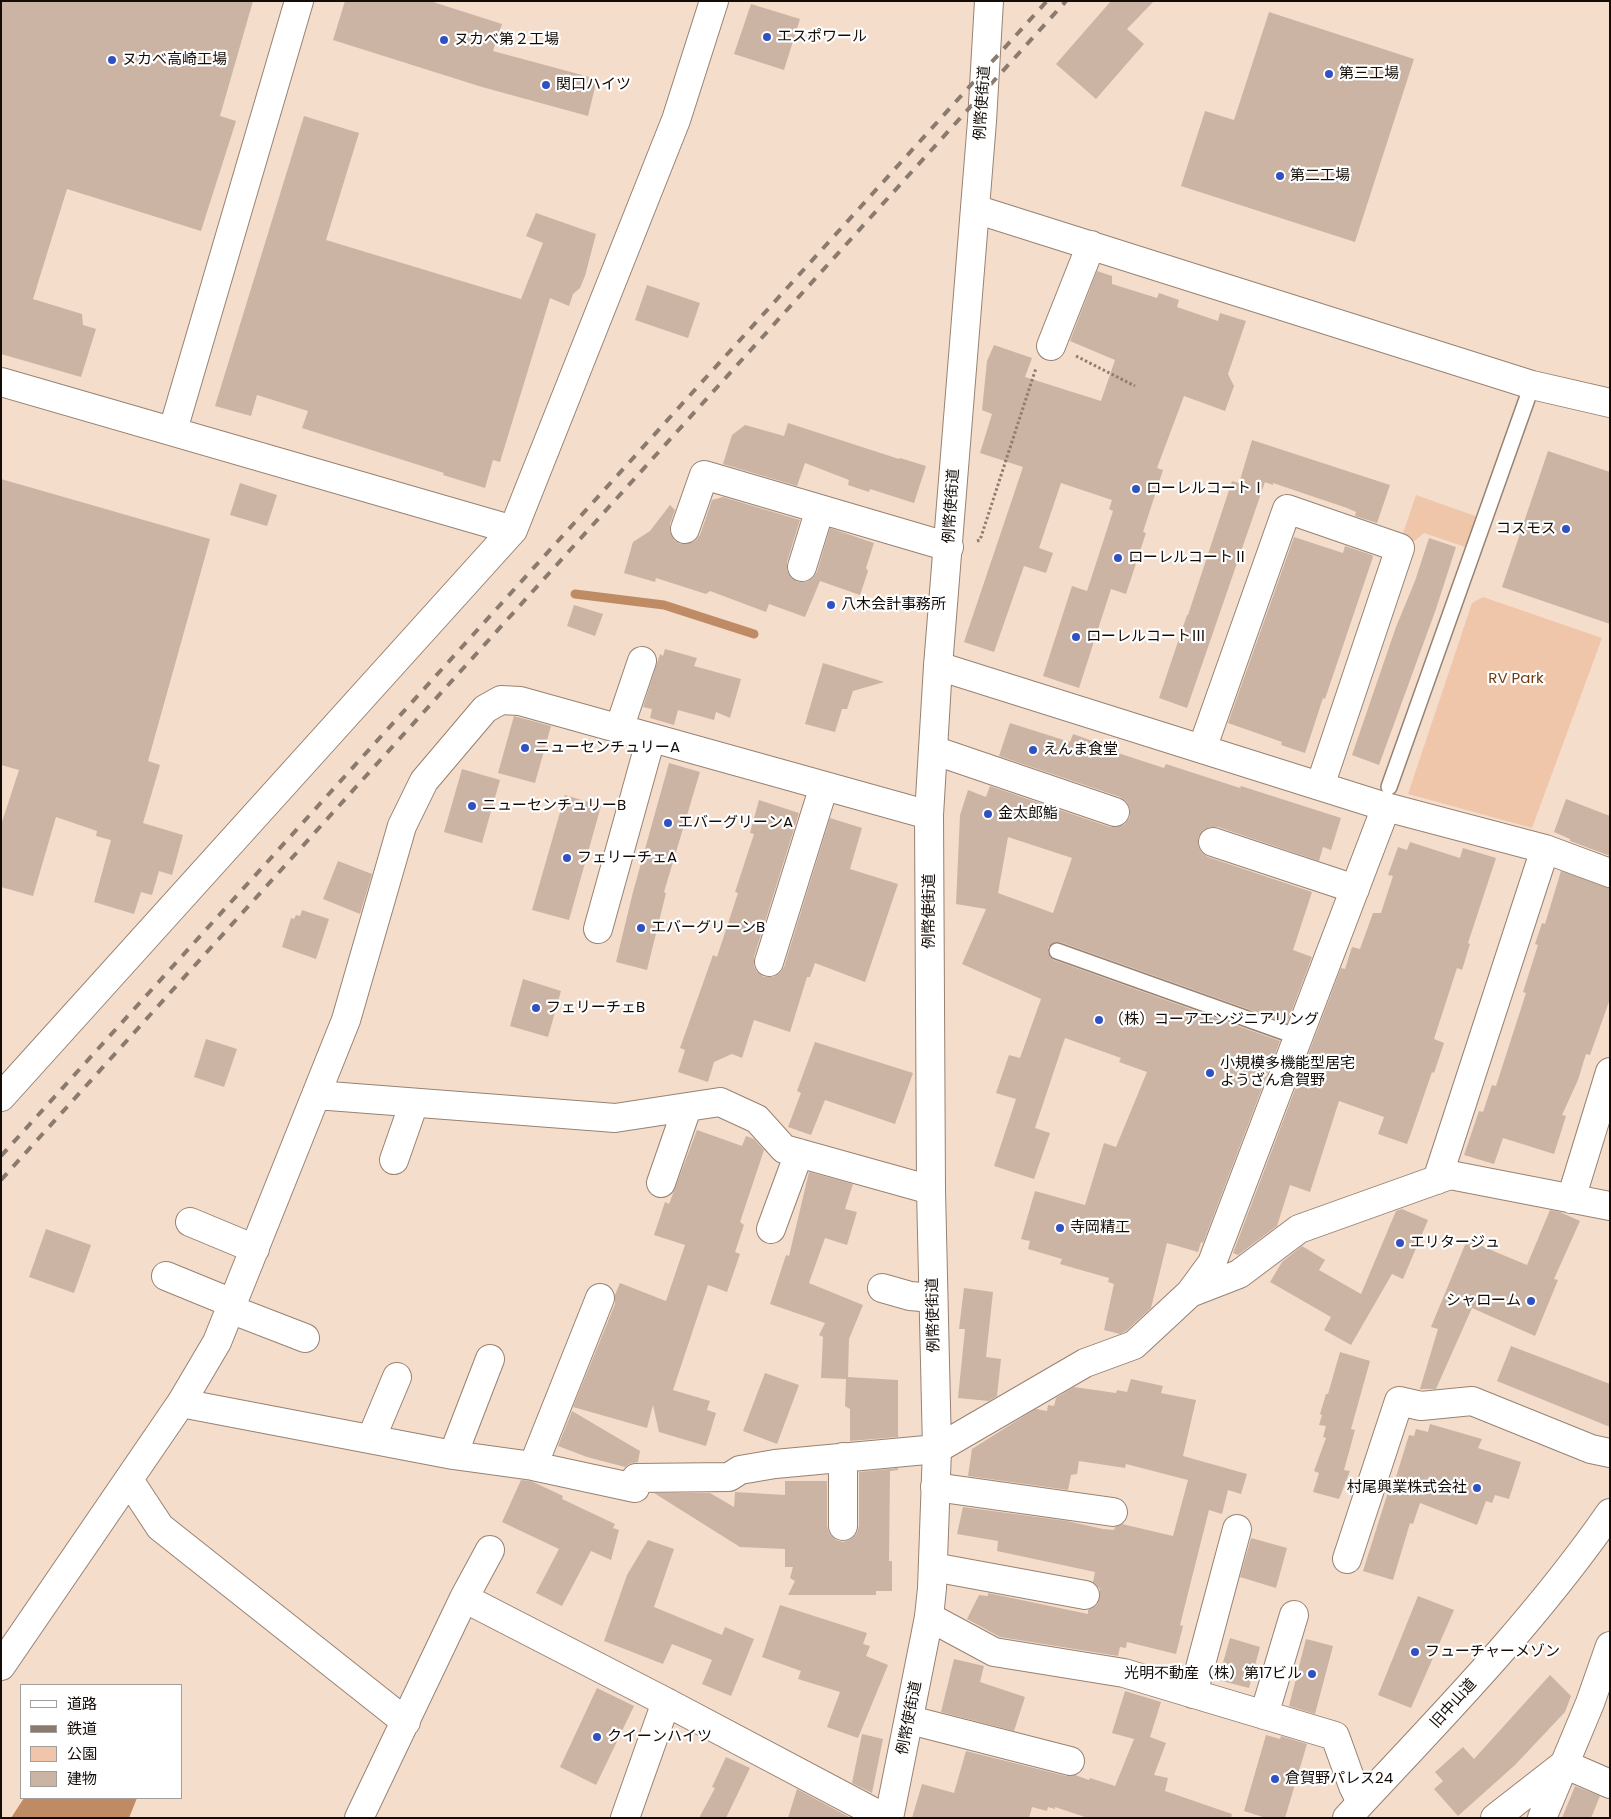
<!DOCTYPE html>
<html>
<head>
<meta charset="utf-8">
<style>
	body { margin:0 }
	#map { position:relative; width:1611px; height:1819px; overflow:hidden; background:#f5ddcc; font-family:Poppins,"Noto Sans JP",sans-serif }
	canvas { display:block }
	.frame { position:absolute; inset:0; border:2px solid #140c07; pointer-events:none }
	.legend { position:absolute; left:20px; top:1684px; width:162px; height:115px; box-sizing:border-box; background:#fff; border:1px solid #a19e9c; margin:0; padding:6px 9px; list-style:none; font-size:15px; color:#140c07 }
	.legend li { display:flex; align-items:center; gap:10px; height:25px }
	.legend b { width:25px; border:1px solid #a19e9c }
</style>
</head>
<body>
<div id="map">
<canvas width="1611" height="1819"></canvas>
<div class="frame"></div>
<ul class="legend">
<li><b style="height:6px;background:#fff"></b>道路</li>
<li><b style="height:6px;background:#8b7b6f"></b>鉄道</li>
<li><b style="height:14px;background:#efc6aa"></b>公園</li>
<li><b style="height:14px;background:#cbb4a3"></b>建物</li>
</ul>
</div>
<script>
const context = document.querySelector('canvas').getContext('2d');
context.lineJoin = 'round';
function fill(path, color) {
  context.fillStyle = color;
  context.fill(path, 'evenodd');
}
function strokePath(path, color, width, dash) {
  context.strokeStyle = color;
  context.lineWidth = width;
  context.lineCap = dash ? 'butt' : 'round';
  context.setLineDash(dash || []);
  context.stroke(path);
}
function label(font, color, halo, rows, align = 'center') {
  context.font = font + ' Poppins,"Noto Sans JP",sans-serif';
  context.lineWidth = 4.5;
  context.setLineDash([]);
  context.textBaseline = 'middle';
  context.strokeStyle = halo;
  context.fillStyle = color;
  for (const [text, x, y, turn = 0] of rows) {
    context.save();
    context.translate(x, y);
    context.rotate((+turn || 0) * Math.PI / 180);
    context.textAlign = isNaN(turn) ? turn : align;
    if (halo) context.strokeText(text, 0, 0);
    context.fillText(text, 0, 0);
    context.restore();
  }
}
fill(new Path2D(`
	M 1416,495 L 1478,517 L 1468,548 L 1424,533 L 1412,543 L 1401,539 Z
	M 1483,597 L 1602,638 L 1532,828 L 1408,794 L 1472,603 Z`), '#efc6aa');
fill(new Path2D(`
	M 24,1798 L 137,1798 L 129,1818 L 11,1818 Z`), '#bf8b65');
strokePath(new Path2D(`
	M 575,594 L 664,605 L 754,634`), '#bf8b65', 9);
fill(new Path2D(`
	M 1,1 L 253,1 L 220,116 L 236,121 L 201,231 L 67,189 L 33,299 L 82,314 L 83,325 L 96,329 L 81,377 L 1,354 Z
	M 345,1 L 430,1 L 502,24 L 493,51 L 597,79 L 588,116 L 482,87 L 333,40 Z
	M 1111,1 L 1154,1 L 1127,29 L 1144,44 L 1096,99 L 1056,64 Z
	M 751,4 L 800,19 L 784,70 L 734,54 Z
	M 1269,12 L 1414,59 L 1355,242 L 1181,186 L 1205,111 L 1234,120 Z
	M 304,116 L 359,133 L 326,240 L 521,299 L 543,243 L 526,236 L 536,213 L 596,234 L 585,276 L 580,288 L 573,294 L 569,306 L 550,298 L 500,462 L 493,460 L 485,488 L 443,475 L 444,473 L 302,428 L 308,411 L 257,395 L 251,416 L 215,406 Z
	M 1097,271 L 1112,276 L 1112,284 L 1157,298 L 1159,293 L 1179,300 L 1177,307 L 1218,321 L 1220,313 L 1246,321 L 1228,374 L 1234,386 L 1225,411 L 1184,396 L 1157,468 L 1163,470 L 1143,532 L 1146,533 L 1126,594 L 1111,589 L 1079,688 L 1043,676 L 1072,586 L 1087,591 L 1113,511 L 1109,509 L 1112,500 L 1061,483 L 1039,548 L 1053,553 L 1046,573 L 1024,566 L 994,652 L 964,642 L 1023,467 L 980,453 L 992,414 L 982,410 L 987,361 L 994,345 L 1032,358 L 1025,377 L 1101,401 L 1115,360 L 1070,341 Z
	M 647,285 L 700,303 L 688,338 L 635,320 Z
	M 788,423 L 899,459 L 900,458 L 926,466 L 914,503 L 870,489 L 869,492 L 848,485 L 849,480 L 805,463 L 797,486 L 723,464 L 732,435 L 745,425 L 784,436 Z
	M 1252,440 L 1390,485 L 1377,523 L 1355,516 L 1356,512 L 1347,508 L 1273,483 L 1273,485 L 1265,482 L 1187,708 L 1159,698 L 1187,615 L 1188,615 L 1232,481 L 1239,483 Z
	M 1548,451 L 1610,472 L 1610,624 L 1502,587 Z
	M 1,479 L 210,539 L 148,761 L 160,765 L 143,823 L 183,835 L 172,875 L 159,871 L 152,895 L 141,892 L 134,914 L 94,902 L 111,840 L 96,836 L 97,831 L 56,817 L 33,896 L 1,887 L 1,825 L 19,770 L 1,765 Z
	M 240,483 L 277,495 L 267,526 L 230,515 Z
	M 723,497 L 800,520 L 787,562 L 787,570 L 791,578 L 798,582 L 806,582 L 813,578 L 817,572 L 830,528 L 874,543 L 866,568 L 868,571 L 860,595 L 820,581 L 805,617 L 769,604 L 766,612 L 710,591 L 706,594 L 656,578 L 655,582 L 624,573 L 633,542 L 650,531 L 670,505 L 675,510 L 670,524 L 670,532 L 674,540 L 680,544 L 687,544 L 695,541 L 700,535 L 712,500 Z
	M 1294,537 L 1343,553 L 1345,546 L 1372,555 L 1373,557 L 1325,699 L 1323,698 L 1305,753 L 1281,745 L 1282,742 L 1228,723 Z
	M 1429,538 L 1456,547 L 1436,609 L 1379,765 L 1352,755 L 1396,627 L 1415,581 Z
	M 574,605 L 603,614 L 595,636 L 567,626 Z
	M 665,649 L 697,658 L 694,666 L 741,679 L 730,718 L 716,712 L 714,720 L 678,710 L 674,725 L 650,718 L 652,709 L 643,707 L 660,654 L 663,656 Z
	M 823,663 L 884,682 L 853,691 L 847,709 L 842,709 L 835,732 L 805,724 Z
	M 514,716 L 551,726 L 535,783 L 498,773 Z
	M 1010,723 L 1070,742 L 1073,734 L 1093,741 L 1094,739 L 1119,747 L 1118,753 L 1164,768 L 1166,764 L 1240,788 L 1241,786 L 1341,818 L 1331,850 L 1323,847 L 1319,861 L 1218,827 L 1210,827 L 1203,830 L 1198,838 L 1198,845 L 1201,852 L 1208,857 L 1312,892 L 1293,950 L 1312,957 L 1287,1023 L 1060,942 L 1055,942 L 1048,947 L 1048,953 L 1054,960 L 1280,1041 L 1203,1243 L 1201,1242 L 1198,1252 L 1167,1243 L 1151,1308 L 1126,1331 L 1120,1334 L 1104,1330 L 1114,1284 L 1108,1282 L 1109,1278 L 1060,1264 L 1062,1259 L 1028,1249 L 1030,1241 L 1021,1239 L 1035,1191 L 1085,1205 L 1104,1143 L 1116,1147 L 1147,1072 L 1119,1062 L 1121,1058 L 1065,1038 L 1035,1128 L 1050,1133 L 1034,1179 L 994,1166 L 1016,1099 L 996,1093 L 1009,1055 L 1020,1058 L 1041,999 L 962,964 L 986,909 L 956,904 L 960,815 L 968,790 L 986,797 L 990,786 L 1110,827 L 1118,827 L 1125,824 L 1130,817 L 1130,809 L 1127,802 L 1120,797 L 999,756 ZM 1008,837 L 1072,858 L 1053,913 L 998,893 Z
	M 669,763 L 700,772 L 664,892 L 666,893 L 647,970 L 616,962 L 633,892 Z
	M 462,769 L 500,780 L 482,843 L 444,832 Z
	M 565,795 L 601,806 L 569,920 L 532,910 Z
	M 1566,799 L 1610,816 L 1610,856 L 1570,841 L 1570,839 L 1554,832 Z
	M 759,800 L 799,813 L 754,957 L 754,966 L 757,972 L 764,977 L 773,977 L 780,973 L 784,967 L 830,818 L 862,828 L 850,869 L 898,884 L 865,982 L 815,963 L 810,977 L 807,977 L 790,1032 L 754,1020 L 742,1058 L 732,1054 L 714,1062 L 708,1082 L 678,1072 L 685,1050 L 680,1048 L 713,955 L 717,957 L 738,893 L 735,892 L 754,834 L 750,833 Z
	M 1410,842 L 1460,858 L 1463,848 L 1496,858 L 1468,943 L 1470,944 L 1462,970 L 1457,968 L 1434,1039 L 1444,1043 L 1434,1073 L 1432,1072 L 1410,1136 L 1407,1144 L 1378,1134 L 1384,1117 L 1339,1101 L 1310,1192 L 1290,1185 L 1277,1226 L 1238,1255 L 1233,1253 L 1341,968 L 1345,969 L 1352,947 L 1360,949 L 1373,913 L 1381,913 L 1393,876 L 1388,875 L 1398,847 L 1407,850 Z
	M 338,861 L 372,874 L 360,914 L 323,899 Z
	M 1561,871 L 1610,888 L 1610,999 L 1590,1055 L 1586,1054 L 1578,1080 L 1562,1115 L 1566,1116 L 1554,1154 L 1503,1138 L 1494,1164 L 1464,1155 L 1479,1111 L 1483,1112 L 1492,1085 L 1496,1086 L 1526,993 L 1523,992 L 1538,945 L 1535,944 L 1542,923 L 1545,924 Z
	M 302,910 L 329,919 L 316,959 L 282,947 L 291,918 L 294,919 L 296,915 L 300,916 Z
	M 523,979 L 561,991 L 548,1037 L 510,1026 Z
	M 206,1039 L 237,1049 L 224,1087 L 194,1077 Z
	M 815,1042 L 913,1073 L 895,1124 L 825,1100 L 811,1135 L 788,1127 L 801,1093 L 797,1091 Z
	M 697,1130 L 742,1146 L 746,1136 L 754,1139 L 764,1150 L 740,1222 L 744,1225 L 735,1252 L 740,1254 L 727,1292 L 708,1285 L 673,1390 L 710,1401 L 707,1410 L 716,1413 L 706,1446 L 659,1432 L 653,1405 L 647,1428 L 573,1407 L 615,1304 L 615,1295 L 620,1283 L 666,1301 L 685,1245 L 654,1235 L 665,1202 L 669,1204 Z
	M 809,1172 L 853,1184 L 845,1209 L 857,1212 L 847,1245 L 825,1238 L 809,1283 L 863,1305 L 849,1339 L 848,1377 L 898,1380 L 898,1437 L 850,1441 L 850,1409 L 845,1406 L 846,1379 L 821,1378 L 823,1337 L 819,1335 L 825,1323 L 770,1304 L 786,1255 L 789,1256 Z
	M 1402,1209 L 1428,1220 L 1403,1279 L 1392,1274 L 1351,1345 L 1324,1330 L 1331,1317 L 1270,1282 L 1282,1262 L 1302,1246 L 1325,1260 L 1319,1270 L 1361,1294 L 1396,1211 Z
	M 1550,1210 L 1560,1212 L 1580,1221 L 1554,1279 L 1558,1280 L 1535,1336 L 1472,1308 L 1436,1389 L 1420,1389 L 1438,1329 L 1431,1327 L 1467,1240 L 1527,1265 Z
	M 46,1229 L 91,1245 L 74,1293 L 29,1277 Z
	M 964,1288 L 993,1292 L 986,1357 L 1001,1359 L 997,1396 L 989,1401 L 958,1398 L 965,1329 L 959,1329 Z
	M 1511,1346 L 1610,1384 L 1610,1427 L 1497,1381 Z
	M 1340,1352 L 1370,1361 L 1351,1429 L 1355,1430 L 1344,1470 L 1350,1471 L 1339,1499 L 1313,1492 L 1319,1473 L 1314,1471 L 1326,1438 L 1323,1437 L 1326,1426 L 1319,1425 L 1322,1415 L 1320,1414 L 1326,1394 L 1328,1394 Z
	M 765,1373 L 799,1385 L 777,1444 L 743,1431 Z
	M 1131,1379 L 1163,1386 L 1161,1393 L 1196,1400 L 1183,1456 L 1247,1474 L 1241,1494 L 1228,1490 L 1222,1514 L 1209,1510 L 1180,1625 L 1183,1626 L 1176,1654 L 1127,1642 L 1126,1648 L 1120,1647 L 1118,1656 L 1000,1637 L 967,1619 L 979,1595 L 988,1596 L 988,1593 L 1088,1614 L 1088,1610 L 1097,1605 L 1100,1597 L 1100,1589 L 1093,1582 L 1095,1572 L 997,1551 L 998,1541 L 957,1534 L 963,1507 L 1067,1521 L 1103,1529 L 1114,1530 L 1115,1527 L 1122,1524 L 1173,1536 L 1188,1480 L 1126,1464 L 1125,1468 L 1079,1461 L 1077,1474 L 1071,1475 L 1068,1490 L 968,1476 L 972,1449 L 1013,1423 L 1036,1409 L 1047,1411 L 1048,1405 L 1054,1406 L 1056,1398 L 1074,1387 L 1116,1393 L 1117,1390 L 1127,1392 Z
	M 572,1411 L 640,1451 L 638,1462 L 629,1464 L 625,1467 L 587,1457 L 558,1446 Z
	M 1430,1424 L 1482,1439 L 1478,1448 L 1521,1462 L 1509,1499 L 1495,1495 L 1492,1503 L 1486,1501 L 1477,1525 L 1420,1503 L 1413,1524 L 1410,1523 L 1393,1580 L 1363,1571 L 1389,1489 L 1392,1490 L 1409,1435 L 1414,1436 L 1416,1429 L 1428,1432 Z
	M 898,1468 L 898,1470 L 890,1471 L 889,1561 L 892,1561 L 892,1591 L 876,1591 L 876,1595 L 788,1595 L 795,1581 L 790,1578 L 793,1567 L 785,1567 L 785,1549 L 740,1547 L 654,1493 L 710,1493 L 734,1507 L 735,1492 L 785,1495 L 785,1481 L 827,1481 L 827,1526 L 829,1533 L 836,1540 L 843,1542 L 851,1539 L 857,1533 L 859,1526 L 859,1472 Z
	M 521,1480 L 531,1481 L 563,1496 L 562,1499 L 615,1524 L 613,1528 L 619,1530 L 611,1560 L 591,1551 L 562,1606 L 536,1593 L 559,1549 L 502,1522 Z
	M 1251,1538 L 1287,1548 L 1276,1588 L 1240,1577 Z
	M 648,1540 L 674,1549 L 654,1607 L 722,1635 L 725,1627 L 754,1639 L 731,1696 L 702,1684 L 712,1660 L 672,1644 L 663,1664 L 604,1641 L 627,1575 Z
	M 1418,1596 L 1454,1610 L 1411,1708 L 1378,1695 Z
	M 780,1605 L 867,1633 L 863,1644 L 870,1646 L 866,1656 L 888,1665 L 858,1738 L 827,1727 L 840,1692 L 798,1679 L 801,1671 L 762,1657 Z
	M 1230,1638 L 1260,1647 L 1249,1688 L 1218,1680 Z
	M 1306,1639 L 1333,1646 L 1315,1714 L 1289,1706 Z
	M 954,1659 L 984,1666 L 980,1682 L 1025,1697 L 1014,1731 L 941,1712 Z
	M 1550,1675 L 1571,1696 L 1565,1712 L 1515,1765 L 1458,1816 L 1434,1789 L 1443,1781 L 1435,1772 L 1463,1747 L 1474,1759 Z
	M 597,1688 L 634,1706 L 596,1785 L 560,1767 Z
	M 1125,1691 L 1161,1702 L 1150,1737 L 1166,1743 L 1154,1775 L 1168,1778 L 1165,1791 L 1232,1814 L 1231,1818 L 1088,1818 L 1055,1807 L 1055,1809 L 1048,1807 L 1047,1811 L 1032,1807 L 1029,1818 L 912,1818 L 922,1784 L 954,1793 L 966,1751 L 1066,1776 L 1075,1775 L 1089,1780 L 1090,1778 L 1115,1786 L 1134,1739 L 1112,1733 Z
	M 862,1734 L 883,1739 L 872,1793 L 852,1783 Z
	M 1266,1735 L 1280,1739 L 1281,1736 L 1307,1744 L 1285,1818 L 1266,1818 L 1244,1811 Z
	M 726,1757 L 750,1768 L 726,1818 L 699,1818 L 715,1788 L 712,1787 Z
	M 1575,1786 L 1600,1796 L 1591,1818 L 1562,1818 Z
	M 797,1789 L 851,1818 L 788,1818 Z`), '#cbb4a3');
const service = new Path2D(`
	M 1389,787 L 1532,385
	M 1057,951 L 1298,1037`);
const minor = new Path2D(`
	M 975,209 L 1532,385 L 1610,403
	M 1051,346 L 1091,245
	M 685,529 L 704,475 L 949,547
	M 802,567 L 820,509
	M 938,666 L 1386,807 L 1545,849 L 1610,873
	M 619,729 L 642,661
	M 1202,749 L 1287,509 L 1400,548 L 1320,786
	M 933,750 L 1115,812
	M 1213,842 L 1355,889
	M 598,929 L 651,738
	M 769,962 L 824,786
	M 316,1095 L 615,1118 L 720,1102 L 757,1119 L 784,1149 L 931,1190
	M 394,1160 L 414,1103
	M 1437,1180 L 1545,849
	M 661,1183 L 687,1108
	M 1571,1199 L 1610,1072
	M 190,1222 L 255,1249
	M 771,1229 L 799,1153
	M 166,1276 L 232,1303
	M 882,1288 L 910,1296 L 933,1298
	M 1190,1293 L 1212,1263 L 1386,807
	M 230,1309 L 305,1338
	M 181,1403 L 453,1455 L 533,1466 L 635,1488 L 636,1478 L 729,1477 L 740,1470 L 775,1464 L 937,1449 L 1085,1363 L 1134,1345 L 1190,1293 L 1239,1274 L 1299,1229 L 1450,1175 L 1610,1206
	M 371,1439 L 397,1377
	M 453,1455 L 490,1359
	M 843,1457 L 843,1526
	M 533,1466 L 600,1298
	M 129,1480 L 160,1527 L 406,1722
	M 935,1487 L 1113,1512
	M 1347,1559 L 1399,1401 L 1421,1406 L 1472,1401 L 1591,1449 L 1610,1453
	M 933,1567 L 1085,1595
	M 464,1598 L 490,1550
	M 929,1617 L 994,1652 L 1124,1673 L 1335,1736 L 1353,1786 L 1361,1802
	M 1,1666 L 181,1403 L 217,1342 L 346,1020 L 402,826 L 424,781 L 485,709 L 501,700 L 520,701 L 929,815
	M 1193,1694 L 1237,1529
	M 1264,1715 L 1294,1615
	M 910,1720 L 1070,1761
	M 1564,1764 L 1610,1784
	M 359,1818 L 464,1598 L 666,1702 L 885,1818
	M 625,1818 L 666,1702
	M 1495,1818 L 1563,1765
	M 1542,1818 L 1590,1703 L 1610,1646`);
const tertiary = new Path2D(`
	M 1,382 L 513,530
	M 173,430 L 299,1
	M 1,1097 L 513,530 L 676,120 L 714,1`);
const secondary = new Path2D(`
	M 889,1818 L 929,1617 L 932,1588 L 937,1449 L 931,1190 L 929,815 L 938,666 L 982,121 L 989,1
	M 1347,1818 C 1439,1719 1532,1625 1610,1513`);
strokePath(service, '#988272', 18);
strokePath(minor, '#988272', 30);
strokePath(tertiary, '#988272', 30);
strokePath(secondary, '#988272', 30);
strokePath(new Path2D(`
	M 1076,356 L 1135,386
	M 977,541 L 980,540 L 1036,368`), '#8e7d72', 3, [2.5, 2.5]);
strokePath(service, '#fff', 15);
strokePath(minor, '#fff', 28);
strokePath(tertiary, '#fff', 28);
strokePath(secondary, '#fff', 28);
strokePath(new Path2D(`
	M 1,1156 L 1047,1
	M 1,1180 L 1066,1`), '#8b7b6f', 4, [9, 9]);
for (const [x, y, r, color] of [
	[767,37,5,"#3051c1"],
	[444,40,5,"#3051c1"],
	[112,60,5,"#3051c1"],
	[1329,74,5,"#3051c1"],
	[546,85,5,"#3051c1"],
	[1280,176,5,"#3051c1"],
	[1136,489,5,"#3051c1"],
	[1566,529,5,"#3051c1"],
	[1118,558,5,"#3051c1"],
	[831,605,5,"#3051c1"],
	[1076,637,5,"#3051c1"],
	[525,748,5,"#3051c1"],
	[1033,750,5,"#3051c1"],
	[472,806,5,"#3051c1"],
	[988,814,5,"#3051c1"],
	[668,823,5,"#3051c1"],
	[567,858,5,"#3051c1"],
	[641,928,5,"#3051c1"],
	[536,1008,5,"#3051c1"],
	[1099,1020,5,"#3051c1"],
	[1210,1073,5,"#3051c1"],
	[1060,1228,5,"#3051c1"],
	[1400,1243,5,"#3051c1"],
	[1531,1301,5,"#3051c1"],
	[1477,1488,5,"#3051c1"],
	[1415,1652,5,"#3051c1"],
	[1312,1674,5,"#3051c1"],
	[597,1737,5,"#3051c1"],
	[1275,1779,5,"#3051c1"]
]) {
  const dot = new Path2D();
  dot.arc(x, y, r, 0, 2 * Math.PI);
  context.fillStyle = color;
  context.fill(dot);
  strokePath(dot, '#fff', 2);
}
label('15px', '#140c07', '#fff', [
	["エスポワール",777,37],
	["ヌカべ第２工場",454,40],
	["ヌカべ高崎工場",122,60],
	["第三工場",1339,74],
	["関口ハイツ",556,85],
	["第二工場",1290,176],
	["ローレルコートⅠ",1146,489],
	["コスモス",1556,529,"right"],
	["ローレルコートⅡ",1128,558],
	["八木会計事務所",841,605],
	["ローレルコートⅢ",1086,637],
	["ニューセンチュリーA",535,748],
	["えんま食堂",1043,750],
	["ニューセンチュリーB",482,806],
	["金太郎鮨",998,814],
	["エバーグリーンA",678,823],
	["フェリーチェA",577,858],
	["エバーグリーンB",651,928],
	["フェリーチェB",546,1008],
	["（株）コーアエンジニアリング",1109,1020],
	["小規模多機能型居宅",1220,1064],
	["ようざん倉賀野",1220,1081],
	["寺岡精工",1070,1228],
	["エリタージュ",1410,1243],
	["シャローム",1521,1301,"right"],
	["村尾興業株式会社",1467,1488,"right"],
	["フューチャーメゾン",1425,1652],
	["光明不動産（株）第17ビル",1302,1674,"right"],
	["クイーンハイツ",607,1737],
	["倉賀野パレス24",1285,1779]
], 'left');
label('15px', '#140c07', '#fff', [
	["例幣使街道",983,103,-86],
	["例幣使街道",952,506,-86],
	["例幣使街道",930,911,-90],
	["例幣使街道",934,1315,-91],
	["旧中山道",1454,1704,-48],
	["例幣使街道",910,1718,-79]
]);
label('15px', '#6e3b0e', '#fff', [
	["RV Park",1516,679]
]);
</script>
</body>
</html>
